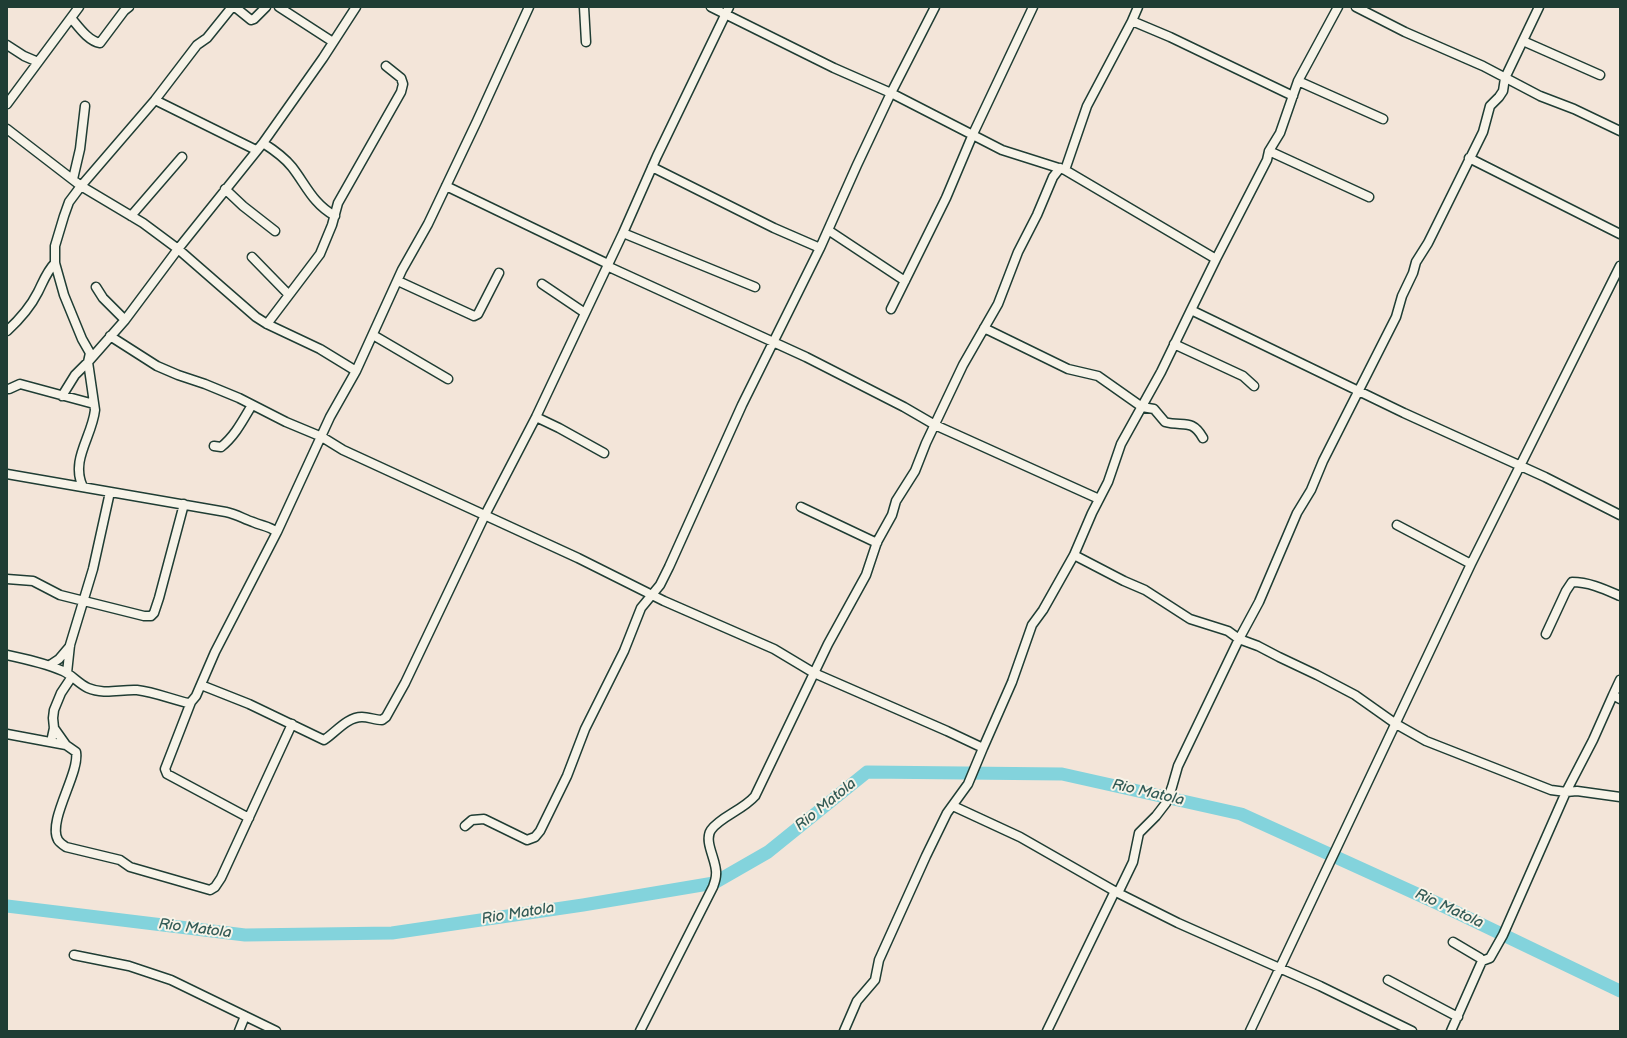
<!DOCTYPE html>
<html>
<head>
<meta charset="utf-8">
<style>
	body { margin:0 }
	#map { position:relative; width:1627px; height:1038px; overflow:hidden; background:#f3e5d9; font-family:"Balsamiq Sans",sans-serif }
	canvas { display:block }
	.frame { position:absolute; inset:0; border:8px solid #1f3d34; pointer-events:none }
</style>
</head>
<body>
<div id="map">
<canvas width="1627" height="1038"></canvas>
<div class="frame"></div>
</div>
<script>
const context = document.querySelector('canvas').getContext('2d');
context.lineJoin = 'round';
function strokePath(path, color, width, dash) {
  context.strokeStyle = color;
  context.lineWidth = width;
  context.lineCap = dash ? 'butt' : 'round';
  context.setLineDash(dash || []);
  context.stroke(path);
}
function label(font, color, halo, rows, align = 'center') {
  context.font = font + ' "Balsamiq Sans",sans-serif';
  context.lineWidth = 4;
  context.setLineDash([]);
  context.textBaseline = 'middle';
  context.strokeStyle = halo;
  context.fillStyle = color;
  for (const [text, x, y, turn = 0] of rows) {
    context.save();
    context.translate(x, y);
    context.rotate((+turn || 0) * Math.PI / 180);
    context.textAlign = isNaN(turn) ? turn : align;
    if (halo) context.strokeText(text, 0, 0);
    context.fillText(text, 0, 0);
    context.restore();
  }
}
strokePath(new Path2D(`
	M 7,906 L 245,935 L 392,933 L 583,905 L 714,883 L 768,852 L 867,772 L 1062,774 L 1241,814 L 1439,904 L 1620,991`), '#83d3dc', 13);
const minor = new Path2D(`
	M 235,7 L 251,20 L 254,19 L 266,7
	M 279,7 L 333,42
	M 584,7 L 586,42
	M 711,7 L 834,68 L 891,93 L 1002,150 L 1065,170 L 1216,259 L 1191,310
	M 1356,7 L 1405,32 L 1483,66 L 1540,96 L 1574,109 L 1620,131
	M 71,18 C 78,26 88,41 100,43 L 124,11 L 129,7
	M 1132,21 L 1170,37 L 1293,96
	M 1523,41 L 1600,75
	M 7,45 L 24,56 L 38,62 L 41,58
	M 1298,81 L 1383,119
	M 155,100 L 256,150
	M 7,104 L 79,7
	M 7,129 L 81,186 L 143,223 L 178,249 L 256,317 L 267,324 L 320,349 L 356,371
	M 263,143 C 274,150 284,157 292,167 C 306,185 313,204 335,216
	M 1269,151 L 1369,197
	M 1469,158 L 1620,234
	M 652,167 L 774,228 L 820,248
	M 1065,170 L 1087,106 L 1132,21 L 1138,7
	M 73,179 L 80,149 L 85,106
	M 446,186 L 608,264
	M 225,189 L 243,206 L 275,231
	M 131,216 L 182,157
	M 828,230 L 905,281
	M 623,233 L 755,287
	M 252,257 L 289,295
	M 1216,259 L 1267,160 L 1269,151 L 1280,133 L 1298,81 L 1338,7
	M 607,266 L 806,357 L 904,407 L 935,425 L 1099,499
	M 398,281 L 474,316 L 478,314 L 499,273
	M 542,284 L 585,313
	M 96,287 L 103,298 L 125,320
	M 891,309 L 946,198 L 973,134 L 1033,7
	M 267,324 L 320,254 L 332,225 L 338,203 L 401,92 L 403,84 L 401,78 L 386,66
	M 984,328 L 1068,369 L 1098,376 L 1142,407 L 1154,409 L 1165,422 C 1183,427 1192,418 1203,438
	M 7,331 C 20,319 30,308 38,292 C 43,282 47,271 55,263
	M 373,335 L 448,379
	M 110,336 L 157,366 L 178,375 L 205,384 L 239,398 L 286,422 L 322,437 L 343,450 L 578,558 L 664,601 L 774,649 L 814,673 L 947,731 L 983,748 L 1012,682 L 1032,625 L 1043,610 L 1074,555 L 1092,513 L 1108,482 L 1121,444 L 1161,372 L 1191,310 L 1404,413 L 1545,477 L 1620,515
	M 1174,344 L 1243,376 L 1254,386
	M 7,389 L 9,389 L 20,384 L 94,404
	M 62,396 L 75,375 L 88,362 L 125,320 L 178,249 L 263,143 L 323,58 L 356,7
	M 536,417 L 559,428 L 604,453
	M 214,446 L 221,447 C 235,436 243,420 252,405
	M 7,474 L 226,512 C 236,514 244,519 253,522 C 262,526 269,526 277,532
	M 83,487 C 70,460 92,437 95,410 L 88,362 L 90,353 L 82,339 L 64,295 L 55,263 L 55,246 L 64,216 L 69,202 L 81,186 L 155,100 L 197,45 L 207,38 L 232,7
	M 801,507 L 877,543
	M 1397,525 L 1471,564
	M 1074,555 L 1124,581 L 1145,590 L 1190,619 L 1228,631 L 1239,639 L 1258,646 L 1279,657 L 1317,675 L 1355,695 L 1396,724 L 1426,741 L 1551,790 L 1566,792 L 1593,740 L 1613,695
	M 7,579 L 33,581 L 60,595 L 144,616 L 151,616 L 154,613 L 159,598 L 184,504
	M 1546,634 L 1566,591 L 1572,582 C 1589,582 1604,589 1620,596
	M 7,655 C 26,659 45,663 63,671 C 72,675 79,684 88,688 C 104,695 121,689 137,690 C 154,692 171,699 188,703 L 191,702 L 196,696 L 215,652 L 277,532 L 330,417 L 356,371 L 402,270 L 428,224 L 477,121 L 529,7
	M 50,665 L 59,659 L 70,646
	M 67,673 L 70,645 L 93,569 L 110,492
	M 1620,680 L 1613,695 L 1620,699
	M 201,685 L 249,704 L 324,740 C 336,732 347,717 362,717 C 369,717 375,720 382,720 L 386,717 L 405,683 L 485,515 L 536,417 L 623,233 L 657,156 L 729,7
	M 191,702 L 165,769 L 167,774 L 249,818
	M 54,728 L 66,745
	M 7,734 L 66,745 L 76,752 C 80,773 47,821 58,840 C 60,843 63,845 66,847 L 120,860 L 130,867 L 210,890 L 215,887 L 221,878 L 292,724
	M 51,742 L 54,728 L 53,718 L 54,710 L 61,693 L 71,678
	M 953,806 L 1020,837 L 1118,893 L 1178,923 L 1320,986 L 1412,1031
	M 465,826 L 472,820 L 484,819 L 527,840 L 535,837 L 540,831 L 567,776 L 585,729 L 624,651 L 641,608 L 660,585 L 669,567 L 742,405 L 820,248 L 857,165 L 891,93 L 935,7
	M 1118,893 L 1133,862 L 1139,833 L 1156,816 L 1166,803 L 1172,787 L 1178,766 L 1239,639 L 1259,602 L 1297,513 L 1311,490 L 1323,461 L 1396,317 L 1402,296 L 1413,273 L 1416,262 L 1428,243 L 1483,132 L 1490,106 L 1499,97 L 1503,91 L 1505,78 L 1539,7
	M 74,955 L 129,966 L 171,980 L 276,1031
	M 1482,961 L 1490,958 L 1503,935 L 1566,792 L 1577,791 L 1620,797
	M 1388,980 L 1458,1017
	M 239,1031 L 245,1016
	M 640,1031 L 713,887 C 714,884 716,879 716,875 C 718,862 703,842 711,830 C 720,817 743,810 755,796 L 828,644 L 866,575 L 877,542 L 892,515 L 896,501 L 915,471 L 926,443 L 963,365 L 998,304 L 1018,252 L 1037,215 L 1053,177 L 1060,168
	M 844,1031 L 857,1001 L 875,980 L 879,960 L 926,856 L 947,813 L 968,784 L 983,748
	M 1047,1031 L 1115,891
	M 1250,1031 L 1471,564 L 1620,266
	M 1451,1031 L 1482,961 L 1480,958 L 1453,942`);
strokePath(minor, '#1f3d34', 11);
strokePath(minor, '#f7f3e8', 8);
label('italic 15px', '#335b56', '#f7f3e8', [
	["Rio Matola",1148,793,13],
	["Rio Matola",826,805,-39],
	["Rio Matola",1449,909,25],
	["Rio Matola",518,914,-9],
	["Rio Matola",195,929,7]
]);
</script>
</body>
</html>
